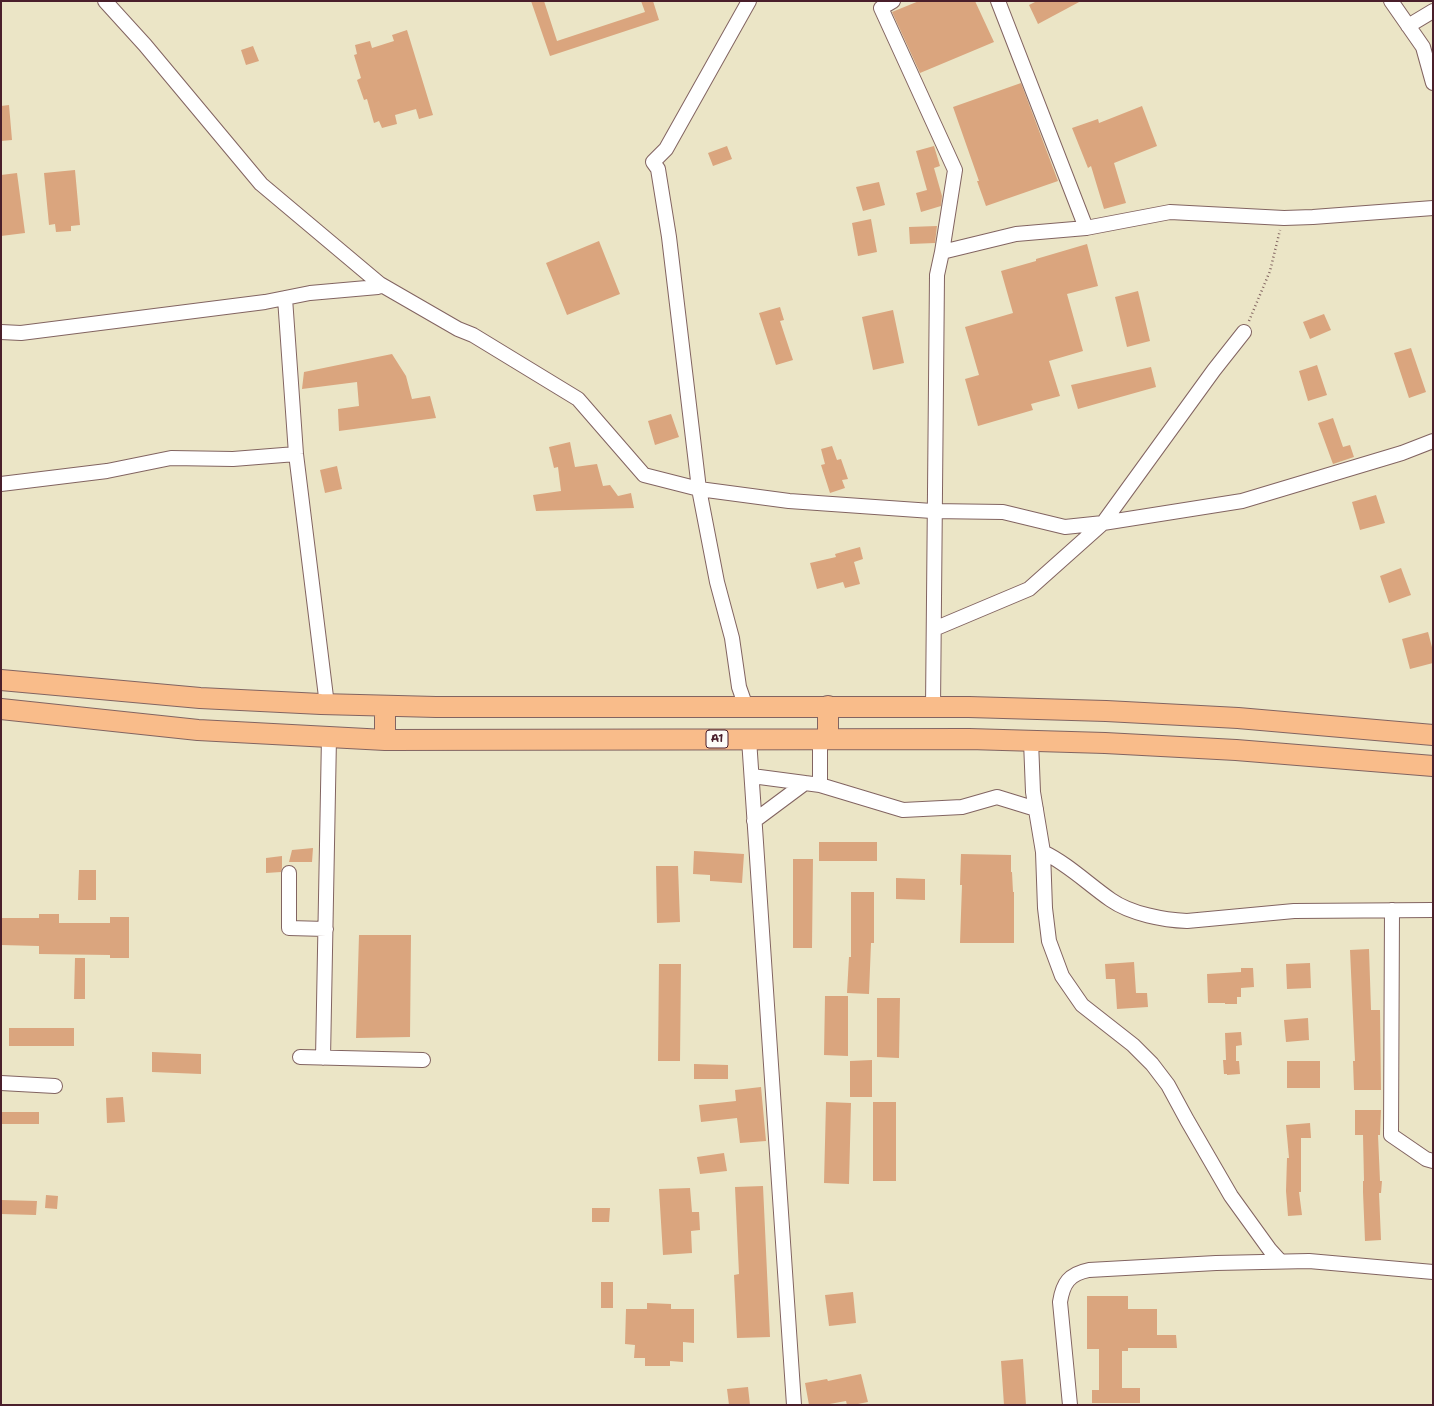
<!DOCTYPE html>
<html>
<head>
<meta charset="utf-8">
<style>
	body { margin:0 }
	#map { position:relative; width:1434px; height:1406px; overflow:hidden; background:#ebe5c6; font-family:"Shantell Sans",sans-serif }
	canvas { display:block }
	.frame { position:absolute; inset:0; border:2px solid #4a1f2b; pointer-events:none }
</style>
</head>
<body>
<div id="map">
<canvas width="1434" height="1406"></canvas>
<div class="frame"></div>
</div>
<script>
const context = document.querySelector('canvas').getContext('2d');
context.lineJoin = 'round';
function fill(path, color) {
  context.fillStyle = color;
  context.fill(path, 'evenodd');
}
function strokePath(path, color, width, dash) {
  context.strokeStyle = color;
  context.lineWidth = width;
  context.lineCap = dash ? 'butt' : 'round';
  context.setLineDash(dash || []);
  context.stroke(path);
}
function label(font, color, halo, rows, align = 'center') {
  context.font = font + ' "Shantell Sans",sans-serif';
  context.lineWidth = 3;
  context.setLineDash([]);
  context.textBaseline = 'middle';
  context.strokeStyle = halo;
  context.fillStyle = color;
  for (const [text, x, y, turn = 0] of rows) {
    context.save();
    context.translate(x, y);
    context.rotate((+turn || 0) * Math.PI / 180);
    context.textAlign = isNaN(turn) ? turn : align;
    if (halo) context.strokeText(text, 0, 0);
    context.fillText(text, 0, 0);
    context.restore();
  }
}
fill(new Path2D(`
	M 531,1 L 544,1 L 557,41 L 645,12 L 641,1 L 653,1 L 659,20 L 550,56 Z
	M 919,1 L 975,1 L 994,42 L 920,73 L 892,12 Z
	M 1037,1 L 1081,1 L 1038,24 L 1029,5 Z
	M 407,30 L 433,115 L 419,119 L 416,109 L 395,115 L 397,124 L 382,128 L 379,121 L 374,123 L 367,99 L 364,100 L 357,80 L 361,78 L 354,55 L 357,54 L 355,45 L 370,41 L 372,48 L 394,41 L 392,35 Z
	M 253,46 L 259,61 L 246,65 L 241,50 Z
	M 1021,83 L 1058,181 L 986,206 L 977,181 L 979,181 L 953,107 Z
	M 9,105 L 12,140 L 1,141 L 1,106 Z
	M 1142,106 L 1157,146 L 1114,163 L 1126,203 L 1104,209 L 1091,166 L 1088,168 L 1072,128 L 1098,119 L 1099,123 Z
	M 727,146 L 732,159 L 713,166 L 708,153 Z
	M 934,146 L 940,166 L 934,168 L 942,196 L 941,206 L 921,212 L 916,193 L 927,190 L 916,151 Z
	M 75,170 L 80,225 L 71,226 L 71,231 L 56,232 L 55,224 L 49,225 L 44,173 Z
	M 17,173 L 25,233 L 1,236 L 1,175 Z
	M 879,182 L 885,205 L 863,211 L 856,187 Z
	M 871,219 L 877,252 L 858,256 L 852,223 Z
	M 937,226 L 935,243 L 910,244 L 909,227 Z
	M 599,241 L 620,294 L 567,315 L 546,263 Z
	M 1087,244 L 1098,286 L 1067,294 L 1083,351 L 1049,361 L 1060,396 L 1031,404 L 1033,410 L 978,426 L 965,379 L 979,375 L 965,327 L 1013,313 L 1001,271 L 1036,261 L 1036,259 Z
	M 1138,291 L 1150,341 L 1127,347 L 1115,297 Z
	M 780,307 L 784,320 L 780,321 L 793,360 L 776,365 L 759,313 Z
	M 893,310 L 904,363 L 873,370 L 862,317 Z
	M 1324,314 L 1331,330 L 1310,339 L 1303,322 Z
	M 1411,348 L 1426,392 L 1409,398 L 1394,353 Z
	M 392,354 L 406,376 L 412,399 L 430,396 L 436,418 L 339,431 L 338,409 L 359,406 L 357,382 L 302,389 L 304,372 Z
	M 1317,365 L 1327,395 L 1308,401 L 1299,371 Z
	M 1151,367 L 1156,387 L 1078,409 L 1071,385 Z
	M 671,414 L 679,437 L 655,445 L 648,421 Z
	M 1333,418 L 1343,447 L 1350,445 L 1354,457 L 1333,464 L 1318,423 Z
	M 570,442 L 575,467 L 597,464 L 603,486 L 610,485 L 618,496 L 631,493 L 634,508 L 536,511 L 533,495 L 561,491 L 558,467 L 554,468 L 549,447 Z
	M 832,446 L 837,460 L 841,459 L 848,479 L 842,480 L 845,488 L 830,493 L 821,465 L 825,464 L 821,449 Z
	M 337,466 L 342,489 L 325,493 L 320,470 Z
	M 1376,495 L 1385,523 L 1360,530 L 1352,502 Z
	M 860,547 L 863,559 L 854,562 L 860,584 L 845,588 L 843,582 L 817,589 L 810,563 L 836,557 L 835,554 Z
	M 1401,568 L 1411,595 L 1389,603 L 1380,576 Z
	M 1428,632 L 1433,651 L 1433,663 L 1410,669 L 1402,639 Z
	M 819,842 L 877,842 L 877,861 L 819,861 Z
	M 313,848 L 312,862 L 289,862 L 292,850 Z
	M 694,851 L 744,854 L 742,883 L 710,881 L 710,875 L 693,874 Z
	M 961,854 L 1011,855 L 1011,872 L 1012,872 L 1013,892 L 1014,892 L 1014,943 L 960,943 L 962,885 L 960,885 Z
	M 282,856 L 282,868 L 281,872 L 266,873 L 266,858 Z
	M 793,859 L 813,859 L 812,948 L 793,948 Z
	M 656,866 L 678,866 L 680,922 L 657,923 Z
	M 79,870 L 96,870 L 96,900 L 78,900 Z
	M 896,878 L 925,879 L 925,900 L 896,899 Z
	M 851,892 L 874,892 L 874,943 L 871,943 L 869,994 L 847,993 L 849,957 L 851,957 Z
	M 39,914 L 59,914 L 59,923 L 110,923 L 110,917 L 129,917 L 129,958 L 110,958 L 110,955 L 39,954 L 39,946 L 1,945 L 1,918 L 39,918 Z
	M 359,935 L 411,935 L 410,1037 L 356,1038 Z
	M 1369,949 L 1371,1010 L 1380,1010 L 1381,1090 L 1354,1090 L 1353,1061 L 1355,1061 L 1350,950 Z
	M 75,958 L 85,958 L 85,999 L 74,999 Z
	M 1134,962 L 1136,993 L 1147,993 L 1148,1007 L 1117,1009 L 1115,979 L 1106,979 L 1105,964 Z
	M 1310,963 L 1311,988 L 1287,989 L 1286,964 Z
	M 659,964 L 681,964 L 680,1061 L 658,1061 Z
	M 1241,968 L 1253,968 L 1254,987 L 1241,988 L 1241,997 L 1237,997 L 1237,1004 L 1225,1004 L 1225,1003 L 1208,1003 L 1207,974 L 1241,972 Z
	M 825,996 L 848,996 L 848,1056 L 824,1055 Z
	M 877,998 L 900,998 L 899,1058 L 877,1057 Z
	M 1308,1018 L 1309,1040 L 1286,1042 L 1284,1020 Z
	M 9,1028 L 74,1028 L 74,1046 L 9,1046 Z
	M 1241,1032 L 1242,1045 L 1236,1046 L 1236,1061 L 1239,1061 L 1240,1074 L 1227,1075 L 1227,1074 L 1224,1074 L 1223,1060 L 1226,1060 L 1225,1033 Z
	M 152,1052 L 201,1054 L 201,1074 L 152,1072 Z
	M 872,1060 L 872,1097 L 850,1097 L 850,1061 Z
	M 1287,1061 L 1320,1061 L 1320,1088 L 1287,1088 Z
	M 694,1064 L 728,1065 L 728,1079 L 694,1079 Z
	M 761,1087 L 766,1141 L 740,1143 L 737,1118 L 701,1122 L 699,1105 L 736,1101 L 735,1090 Z
	M 123,1097 L 125,1122 L 107,1123 L 106,1098 Z
	M 826,1102 L 851,1103 L 849,1184 L 824,1183 Z
	M 873,1102 L 896,1102 L 896,1181 L 873,1181 Z
	M 1355,1110 L 1381,1110 L 1380,1135 L 1378,1135 L 1380,1181 L 1382,1181 L 1381,1193 L 1379,1193 L 1381,1240 L 1365,1241 L 1363,1192 L 1363,1181 L 1364,1181 L 1363,1135 L 1355,1135 Z
	M 1,1112 L 39,1112 L 39,1124 L 1,1124 Z
	M 1310,1123 L 1311,1138 L 1301,1138 L 1301,1192 L 1299,1192 L 1302,1215 L 1288,1216 L 1286,1191 L 1287,1158 L 1289,1158 L 1286,1125 Z
	M 724,1153 L 727,1171 L 700,1174 L 697,1157 Z
	M 763,1186 L 770,1337 L 737,1338 L 734,1275 L 739,1274 L 735,1187 Z
	M 690,1188 L 692,1212 L 699,1212 L 700,1230 L 691,1231 L 692,1253 L 663,1255 L 659,1189 Z
	M 46,1195 L 58,1196 L 57,1209 L 45,1208 Z
	M 1,1200 L 37,1201 L 36,1215 L 1,1214 Z
	M 592,1208 L 610,1208 L 609,1222 L 592,1222 Z
	M 601,1282 L 613,1282 L 613,1308 L 601,1308 Z
	M 853,1292 L 856,1323 L 829,1326 L 825,1295 Z
	M 1087,1296 L 1128,1296 L 1128,1309 L 1157,1309 L 1157,1335 L 1176,1335 L 1177,1348 L 1128,1348 L 1128,1351 L 1122,1351 L 1122,1388 L 1140,1388 L 1140,1403 L 1092,1403 L 1092,1390 L 1099,1390 L 1099,1349 L 1087,1349 Z
	M 647,1303 L 671,1304 L 671,1309 L 694,1309 L 694,1343 L 683,1342 L 683,1362 L 670,1361 L 670,1366 L 645,1366 L 645,1358 L 634,1358 L 635,1345 L 625,1344 L 626,1309 L 647,1309 Z
	M 1023,1359 L 1026,1405 L 1004,1405 L 1001,1361 Z
	M 861,1374 L 868,1402 L 853,1405 L 847,1405 L 846,1401 L 824,1405 L 809,1405 L 805,1383 L 827,1379 L 828,1381 Z
	M 748,1387 L 750,1405 L 729,1405 L 727,1389 Z`), '#daa57e');
const minor = new Path2D(`
	M 105,1 L 145,45 L 261,184 L 380,284
	M 893,1 L 881,8 L 955,170 L 942,252
	M 998,1 L 1086,228
	M 1391,1 L 1423,47 L 1433,83
	M 1408,26 L 1433,11
	M 285,298 L 296,454 L 327,705
	M 1,332 L 21,333 L 265,302 L 310,293 L 378,287 L 380,284 L 458,329 L 473,335 L 578,399 L 644,475 L 699,489 L 789,501 L 932,511 L 1003,512 L 1065,527 L 1103,523 L 1214,370 L 1244,332
	M 1,484 L 107,471 L 171,458 L 233,459 L 296,454
	M 934,629 L 1029,589 L 1103,523 L 1242,501 L 1402,453 L 1433,441
	M 746,707 L 739,687 L 732,638 L 717,582 L 699,489 L 669,237 L 658,169 L 653,162 L 666,149 L 749,1
	M 933,707 L 937,275 L 942,252 L 1016,234 L 1086,228 L 1170,212 L 1284,218 L 1313,217 L 1433,208
	M 749,739 L 794,1405
	M 820,739 L 820,785 L 903,810 L 962,807 L 997,797 L 1036,809
	M 1031,741 L 1033,792 L 1043,852 L 1045,908 L 1049,941 L 1062,976 L 1082,1005 L 1133,1045 L 1152,1064 L 1168,1085 L 1187,1120 L 1231,1196 L 1270,1250 L 1280,1261
	M 752,776 L 820,785
	M 754,821 L 805,783
	M 1043,852 C 1068,864 1088,884 1111,900 C 1131,914 1164,920 1187,921 L 1294,911 L 1433,910
	M 289,873 L 289,928 L 326,929
	M 1392,910 L 1391,1135 L 1426,1159 L 1433,1161
	M 300,1057 L 423,1060
	M 323,1058 L 329,737
	M 1,1083 L 55,1086
	M 1070,1405 L 1060,1302 C 1063,1283 1069,1274 1089,1270 L 1216,1263 L 1309,1261 L 1433,1272`);
const highway = new Path2D(`
	M 1,680 L 200,698 L 321,704 L 436,707 L 969,707 L 1106,711 L 1238,718 L 1433,735
	M 828,706 L 828,738
	M 1,709 L 198,730 L 385,740 L 969,739 L 1105,743 L 1236,750 L 1433,766
	M 385,740 L 385,706`);
strokePath(minor, '#826461', 16);
strokePath(highway, '#826461', 22);
strokePath(new Path2D(`
	M 1249,321 L 1270,271 L 1280,230`), '#826461', 2.5, [1, 3]);
strokePath(minor, '#fff', 14);
strokePath(highway, '#f9bc8a', 20);
for (const [x, y, w] of [
	[717,739,22]
]) {
  const box = new Path2D();
  box.roundRect(x - w / 2, y - 9, w, 18, 3);
  context.fillStyle = '#fdfcf7';
  context.fill(box);
  strokePath(box, '#4a1f2b', 1);
}
label('bold 11px', '#4a1f2b', null, [
	["A1",717,739]
]);
</script>
</body>
</html>
